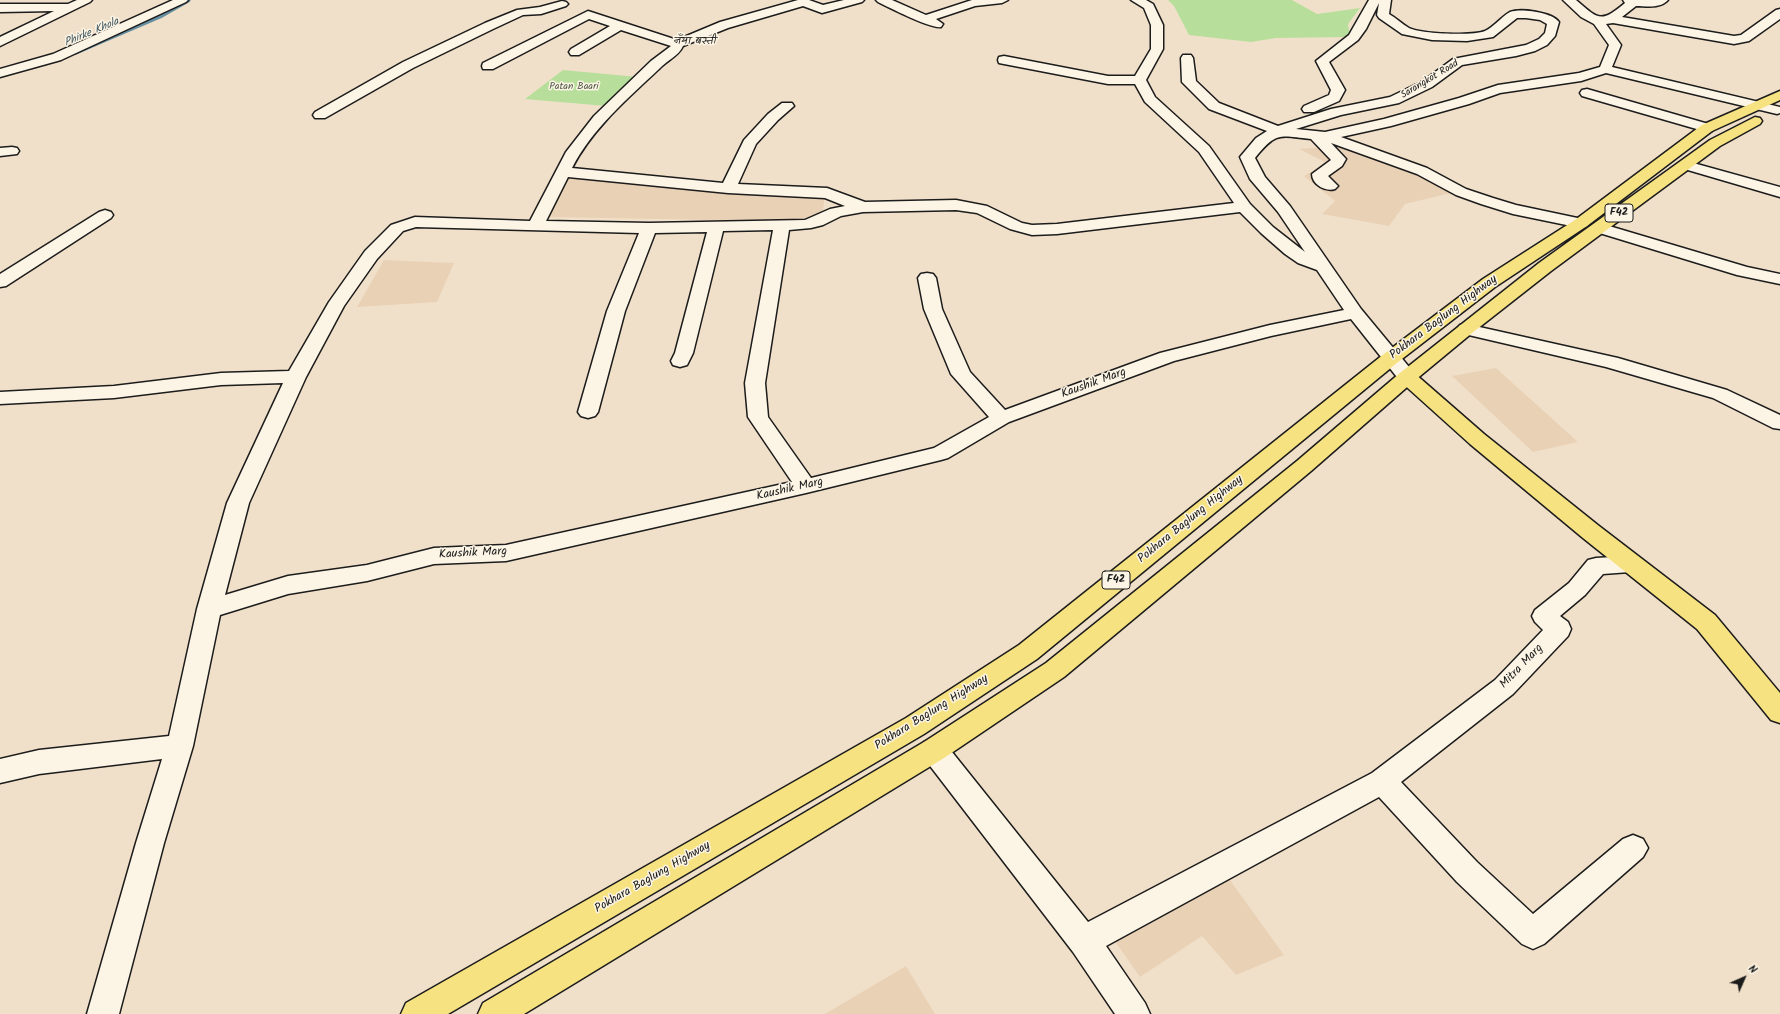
<!DOCTYPE html>
<html>
<head>
<meta charset="utf-8">
<style>
	body { margin:0 }
	#map { position:relative; width:1780px; height:1014px; overflow:hidden; background:#f1e0c9; font-family:Kalam,sans-serif }
	canvas { display:block }
	.north { position:absolute; left:1724px; top:958px; width:40px; height:40px; -webkit-text-stroke:3px #fcf5e5; paint-order:stroke; rotate:45deg; font-size:11px; font-weight:700; line-height:16px; text-align:center; color:#1c1c1c }
	.north::after { content:''; display:block; margin:auto; width:14px; height:18px; background:#1c1c1c; clip-path:polygon(50% 0,100% 100%,50% 72%,0 100%) }
</style>
</head>
<body>
<div id="map">
<canvas width="1780" height="1014"></canvas>
<div class="north">N</div>
</div>
<script>
const context = document.querySelector('canvas').getContext('2d');
context.lineJoin = 'round';
function fill(path, color) {
  context.fillStyle = color;
  context.fill(path, 'evenodd');
}
function strokePath(path, color, width, dash) {
  context.strokeStyle = color;
  context.lineWidth = width;
  context.lineCap = dash ? 'butt' : 'round';
  context.setLineDash(dash || []);
  context.stroke(path);
}
function label(font, color, halo, rows, align = 'center') {
  context.font = font + ' Kalam,"Playpen Sans Deva",sans-serif';
  context.lineWidth = 3;
  context.setLineDash([]);
  context.textBaseline = 'middle';
  context.strokeStyle = halo;
  context.fillStyle = color;
  for (const [text, x, y, turn = 0] of rows) {
    context.save();
    context.translate(x, y);
    context.rotate((+turn || 0) * Math.PI / 180);
    context.textAlign = isNaN(turn) ? turn : align;
    if (halo) context.strokeText(text, 0, 0);
    context.fillText(text, 0, 0);
    context.restore();
  }
}
fill(new Path2D(`
	M 1346,145 L 1413,169 L 1451,193 L 1405,204 L 1389,226 L 1322,214 L 1335,201 L 1304,176 L 1327,163 L 1299,149 Z
	M 570,173 L 825,195 L 822,217 L 776,221 L 545,217 Z
	M 384,260 L 454,263 L 437,302 L 357,307 Z
	M 1496,368 L 1578,442 L 1533,452 L 1452,376 Z
	M 1227,876 L 1284,955 L 1236,975 L 1202,936 L 1140,977 L 1114,940 Z
	M 906,966 L 935,1014 L 825,1014 Z`), '#e9d1b6');
fill(new Path2D(`
	M 1168,0 L 1292,0 L 1317,14 L 1360,8 L 1348,24 L 1350,37 L 1276,38 L 1251,42 L 1189,35 L 1174,6 Z
	M 563,70 L 638,77 L 606,106 L 525,99 Z`), '#b7df9b');
strokePath(new Path2D(`
	M 76,52 L 160,16 L 188,0`), '#668fa1', 5);
const minor = new Path2D(`
	M 77,0 L 92,0 L 90,2 L 0,46 L 0,37 L 54,11 L 0,12 L 0,4 L 68,4 Z
	M 173,0 L 188,0 L 186,2 L 61,60 L 0,77 L 0,69 L 53,54 Z
	M 798,0 L 809,0 L 823,5 L 844,0 L 864,0 L 862,2 L 822,13 L 803,6 L 728,28 L 683,46 C 679,56 666,61 659,69 C 627,99 592,129 572,168 L 723,183 L 744,140 L 768,114 L 782,103 L 792,103 L 794,106 L 778,120 L 756,144 L 738,184 L 827,188 L 865,202 L 956,200 L 987,206 L 1022,223 L 1032,225 L 1057,224 L 1234,203 L 1199,152 L 1145,102 L 1135,84 L 1108,84 L 1004,64 L 999,63 L 998,60 L 999,57 L 1004,56 L 1108,76 L 1135,76 L 1151,49 L 1151,25 L 1144,8 L 1131,0 L 1146,0 L 1153,4 L 1163,25 L 1163,49 L 1146,80 L 1155,97 L 1209,146 L 1250,204 L 1273,227 L 1305,252 L 1278,212 L 1250,179 L 1240,157 L 1256,138 L 1267,131 L 1209,109 L 1182,82 L 1181,58 L 1183,55 L 1191,55 L 1193,58 L 1196,81 L 1219,103 L 1278,126 L 1331,109 L 1390,97 L 1423,81 L 1453,59 L 1526,45 L 1539,39 L 1545,33 L 1547,24 L 1540,20 L 1526,18 L 1517,18 L 1493,37 L 1467,41 L 1432,40 L 1402,34 L 1379,18 L 1377,15 L 1379,3 L 1366,29 L 1358,40 L 1329,62 L 1345,90 L 1339,101 L 1314,112 L 1304,112 L 1302,109 L 1304,106 L 1329,95 L 1331,90 L 1316,61 L 1349,35 L 1369,0 L 1391,0 L 1389,14 C 1396,18 1402,24 1409,28 C 1422,34 1473,36 1485,31 C 1494,27 1501,17 1510,12 C 1520,8 1552,12 1559,22 L 1555,36 L 1547,45 L 1535,51 L 1516,56 L 1462,65 L 1432,87 L 1399,103 L 1341,115 L 1296,129 L 1325,132 L 1384,119 L 1459,98 L 1498,85 L 1579,73 L 1600,67 L 1609,45 L 1594,24 L 1581,17 L 1563,0 L 1576,0 C 1599,20 1601,23 1625,3 L 1623,0 L 1668,0 C 1660,9 1646,6 1636,6 L 1622,17 L 1734,36 L 1741,35 L 1776,10 L 1780,9 L 1780,19 L 1749,41 L 1734,44 L 1613,23 L 1606,24 L 1621,45 L 1612,67 L 1780,107 L 1780,113 L 1777,114 L 1606,73 L 1581,81 L 1500,93 L 1469,104 L 1391,126 L 1341,137 L 1427,168 L 1466,189 L 1493,198 L 1516,205 L 1587,220 L 1589,223 L 1587,226 L 1581,228 L 1513,214 L 1481,204 L 1456,195 L 1417,174 L 1331,143 L 1346,159 L 1342,166 L 1328,176 L 1338,186 L 1335,189 C 1326,192 1312,185 1312,174 L 1331,160 L 1311,139 C 1279,136 1277,131 1255,158 L 1265,177 L 1290,206 L 1361,309 L 1414,373 L 1417,377 L 1414,381 L 1407,383 L 1400,381 L 1351,319 L 1271,336 L 1174,361 L 1009,422 L 948,458 L 941,460 L 806,493 L 506,561 L 434,564 L 367,581 L 288,594 L 220,615 L 193,746 L 164,843 L 119,1014 L 87,1014 L 136,843 L 162,759 L 39,774 L 0,783 L 0,759 L 39,750 L 169,736 L 197,609 L 227,503 L 283,383 L 221,385 L 114,398 L 0,404 L 0,392 L 114,386 L 221,373 L 289,371 L 329,302 L 365,251 L 391,225 L 415,217 L 530,221 L 566,152 L 594,116 L 651,61 L 671,46 L 621,30 L 579,55 L 571,55 L 569,52 L 571,49 L 610,26 L 589,19 L 493,69 L 483,69 L 482,66 L 483,63 L 588,11 L 677,40 L 720,22 ZM 568,177 L 728,193 L 825,198 L 845,206 L 830,209 L 805,220 L 649,223 L 546,221 ZM 956,210 L 977,213 L 1010,229 L 1032,235 L 1057,234 L 1240,212 L 1261,233 L 1285,254 L 1298,263 L 1317,270 L 1344,310 L 1270,325 L 1160,353 L 1005,410 L 970,372 L 942,309 L 936,278 L 933,274 L 927,273 L 921,274 L 918,278 L 924,309 L 951,374 L 989,417 L 934,448 L 811,478 L 768,417 L 765,383 L 789,230 L 811,228 L 823,225 L 841,216 L 863,212 ZM 416,227 L 639,233 L 607,311 L 578,412 L 581,416 L 588,418 L 595,416 L 598,412 L 625,311 L 655,233 L 707,232 L 675,353 L 671,361 L 673,365 L 680,367 L 687,365 L 693,353 L 723,231 L 773,230 L 745,383 L 748,417 L 792,482 L 506,545 L 434,548 L 367,565 L 288,576 L 225,595 L 249,503 L 306,377 L 344,306 L 377,259 L 403,231 Z
	M 876,0 L 892,0 L 926,15 L 972,0 L 1008,0 L 1002,3 L 975,6 L 936,19 L 943,24 L 941,27 C 931,29 890,8 878,2 Z
	M 562,1 L 566,2 L 568,4 L 566,6 L 541,14 L 523,15 L 493,29 L 413,68 L 325,118 L 315,118 L 313,115 L 315,112 L 403,62 L 485,23 L 517,10 L 540,7 Z
	M 1587,89 L 1712,125 L 1714,128 L 1712,131 L 1707,132 L 1582,96 L 1580,93 L 1582,90 Z
	M 12,147 L 17,148 L 19,151 L 17,154 L 0,156 L 0,148 Z
	M 1686,161 L 1780,187 L 1780,197 L 1681,168 L 1679,165 L 1681,162 Z
	M 105,210 L 111,212 L 113,215 L 111,218 L 6,286 L 0,287 L 0,274 L 99,212 Z
	M 1599,223 L 1747,267 L 1780,274 L 1780,284 L 1737,275 L 1593,231 L 1591,228 L 1593,225 Z
	M 1466,324 L 1618,358 L 1727,390 L 1780,415 L 1780,429 L 1773,428 L 1713,398 L 1606,367 L 1460,333 L 1457,329 L 1460,325 Z
	M 1630,556 L 1638,558 L 1642,564 L 1638,570 L 1630,572 L 1603,574 L 1585,595 L 1560,616 L 1568,622 L 1571,629 L 1568,636 L 1513,694 L 1401,782 L 1477,862 L 1533,914 L 1623,839 L 1633,835 L 1643,839 L 1648,848 L 1643,857 L 1544,944 L 1533,949 L 1522,944 L 1457,882 L 1379,797 L 1106,946 L 1145,1003 L 1150,1014 L 1115,1014 L 1073,952 L 924,758 L 920,750 L 924,742 L 934,739 L 944,742 L 1088,922 L 1372,773 L 1495,680 L 1543,630 L 1535,622 L 1532,616 L 1535,610 L 1569,583 L 1588,560 L 1596,558 Z`);
const major = new Path2D(`
	M 1407,371 L 1414,373 L 1484,434 L 1599,526 L 1715,615 L 1780,693 L 1780,723 L 1771,720 L 1697,629 L 1583,538 L 1470,444 L 1400,381 L 1397,377 L 1400,373 Z`);
const highway = new Path2D(`
	M 1780,91 L 1780,100 L 1712,131 L 1587,226 L 1495,287 L 1398,362 L 1037,659 L 924,734 L 448,1014 L 401,1014 L 406,1003 L 906,718 L 1019,645 L 1384,354 L 1483,279 L 1575,220 L 1702,125 Z
	M 1755,117 L 1760,118 L 1762,121 L 1760,124 L 1720,146 L 1551,271 L 1472,333 L 1414,381 L 1311,471 L 1064,677 L 944,758 L 524,1014 L 478,1014 L 483,1003 L 924,742 L 1046,663 L 1297,461 L 1400,373 L 1539,263 L 1710,140 Z`);
strokePath(minor, '#1c1c1c', 3);
strokePath(major, '#1c1c1c', 3);
strokePath(highway, '#1c1c1c', 3);
fill(minor, '#fcf5e5');
fill(major, '#f7e281');
fill(highway, '#f7e281');
label('10px', '#1c1c1c', '#fcf5e5', [
	["Sarangkot Road",1430,80,-31]
]);
label('10px', '#4a5642', '#fcf5e5', [
	["Patan Baari",574,87]
]);
label('italic 11px', '#41565f', '#fcf5e5', [
	["Phirke Khola",92,33,-23]
]);
label('11px', '#1c1c1c', '#fcf5e5', [
	["नँया बस्ती",695,42]
]);
for (const [x, y, w] of [
	[1619,213,28],
	[1116,580,28]
]) {
  const box = new Path2D();
  box.roundRect(x - w / 2, y - 9, w, 18, 3);
  context.fillStyle = '#fcf5e5';
  context.fill(box);
  strokePath(box, '#1c1c1c', 1);
}
label('bold 11px', '#1c1c1c', null, [
	["F42",1619,213],
	["F42",1116,580]
]);
label('12px', '#1c1c1c', '#fcf5e5', [
	["Pokhara Baglung Highway",1444,318,-37],
	["Kaushik Marg",1094,384,-20],
	["Kaushik Marg",790,490,-13],
	["Pokhara Baglung Highway",1191,520,-39],
	["Kaushik Marg",473,554,-3],
	["Mitra Marg",1522,667,-46],
	["Pokhara Baglung Highway",932,713,-32],
	["Pokhara Baglung Highway",653,878,-30]
]);
</script>
</body>
</html>
